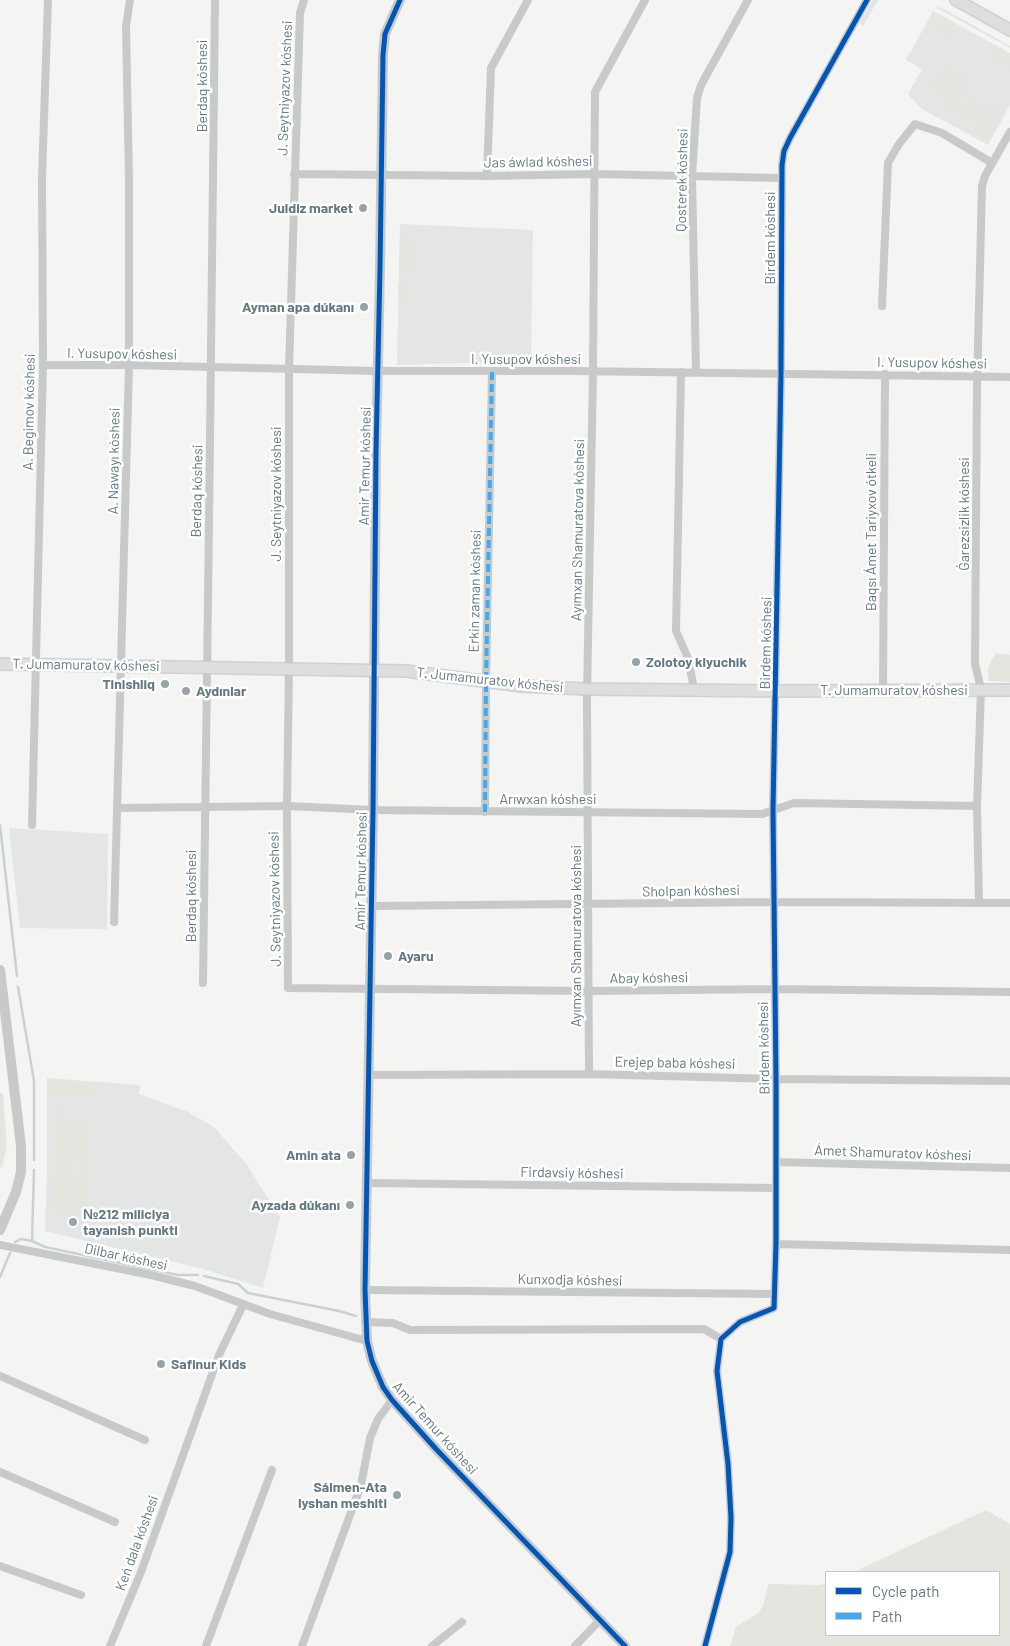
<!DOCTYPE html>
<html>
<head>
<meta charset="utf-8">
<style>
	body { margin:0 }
	#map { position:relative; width:1010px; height:1646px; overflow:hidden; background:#f4f4f2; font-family:Barlow,sans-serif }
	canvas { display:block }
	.legend { position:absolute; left:825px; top:1571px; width:175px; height:65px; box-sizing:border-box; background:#fff; border:1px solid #c1c9cd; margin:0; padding:6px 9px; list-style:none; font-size:15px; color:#647882 }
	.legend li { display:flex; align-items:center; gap:10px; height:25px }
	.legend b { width:25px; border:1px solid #c1c9cd }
</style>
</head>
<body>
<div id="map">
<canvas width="1010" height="1646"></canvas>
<ul class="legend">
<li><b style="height:6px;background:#0057b8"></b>Cycle path</li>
<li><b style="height:6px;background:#3fa9f5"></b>Path</li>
</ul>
</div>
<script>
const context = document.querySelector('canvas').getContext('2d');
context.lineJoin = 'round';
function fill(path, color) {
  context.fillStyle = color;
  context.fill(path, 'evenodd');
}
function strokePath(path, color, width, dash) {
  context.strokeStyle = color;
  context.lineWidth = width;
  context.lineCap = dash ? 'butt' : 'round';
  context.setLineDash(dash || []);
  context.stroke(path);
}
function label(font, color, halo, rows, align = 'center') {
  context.font = font + ' Barlow,sans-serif';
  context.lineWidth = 5;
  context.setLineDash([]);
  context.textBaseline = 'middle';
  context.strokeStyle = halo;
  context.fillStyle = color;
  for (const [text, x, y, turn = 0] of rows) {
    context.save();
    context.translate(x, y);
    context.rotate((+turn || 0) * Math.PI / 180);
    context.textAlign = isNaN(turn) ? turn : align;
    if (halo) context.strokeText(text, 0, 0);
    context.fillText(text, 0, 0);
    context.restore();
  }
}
fill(new Path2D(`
	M 933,11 L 1010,53 L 1010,105 L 988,145 L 922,109 L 908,94 L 922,69 L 906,60 Z
	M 400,224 L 533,230 L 531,361 L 397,365 Z
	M 9,828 L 108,834 L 107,929 L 20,928 Z
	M 47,1078 L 140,1085 L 139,1094 L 188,1112 L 214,1127 L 247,1165 L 280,1217 L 263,1288 L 203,1269 L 45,1231 L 47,1169 Z`), '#e4e5e5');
fill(new Path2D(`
	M 873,0 L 878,0 L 863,26 L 860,22 Z
	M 934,6 L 944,9 L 1010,46 L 1010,48 Z
	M 933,19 L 956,31 L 952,36 L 930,24 Z
	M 994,52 L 1010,61 L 1010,68 L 992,58 Z
	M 945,65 L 970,79 L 967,85 L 941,71 Z
	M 939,76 L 950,82 L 944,92 L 933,86 Z
	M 955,84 L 965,89 L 953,111 L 943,106 Z
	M 970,99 L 979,104 L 969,122 L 960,117 Z
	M 985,104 L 999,112 L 985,137 L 972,130 Z
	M 400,238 L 413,239 L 412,272 L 399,272 Z
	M 398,285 L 409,285 L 409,300 L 398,300 Z
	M 996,653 L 1010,655 L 1010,682 L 989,681 C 987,669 989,663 996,653 Z
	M 47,1081 L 94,1084 L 94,1097 L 47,1095 Z
	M 0,1093 L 3,1093 L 7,1147 L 2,1168 L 0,1167 Z
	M 55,1106 L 59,1106 L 60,1124 L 75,1124 L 74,1162 L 55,1162 Z
	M 78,1124 L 89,1124 L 89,1162 L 78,1162 Z
	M 54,1173 L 74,1173 L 73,1214 L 54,1214 Z
	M 78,1173 L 89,1173 L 88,1213 L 77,1213 Z
	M 986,1510 L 1010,1524 L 1010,1646 L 730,1646 L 736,1627 C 761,1611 763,1615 768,1584 L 820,1585 L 826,1583 L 826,1635 L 999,1635 L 999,1572 L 854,1572 Z`), '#e3e6df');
strokePath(new Path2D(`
	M 0,825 L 17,976
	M 18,987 L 34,1081 L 34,1160
	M 32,1241 L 45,1247 L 178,1275 L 198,1275
	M 15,1242 L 21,1239 L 32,1241 L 34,1170
	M 204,1276 L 238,1284 L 248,1293 L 339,1311 L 356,1316
	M 0,1277 L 10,1253`), '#c8d2d4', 2.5);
const secondary = new Path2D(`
	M 956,0 L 1010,30
	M 0,664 L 406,671 L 522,686 L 587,689 L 776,691 L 1010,690`);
strokePath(secondary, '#d0d2d2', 14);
strokePath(new Path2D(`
	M 304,0 L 300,13 L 289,369 L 289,669 L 287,806 L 288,988 L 589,991 L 775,989 L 1010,992
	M 294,174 L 487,176 L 595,174 L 781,178
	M 487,176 L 491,68 L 528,0
	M 882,306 L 888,163 L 899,144 L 915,124 L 942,133 L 992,163
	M 43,365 L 129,365 L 378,371 L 575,371 L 1010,377
	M 681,372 L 676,631 L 688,658 L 694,689
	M 696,372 L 692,176 L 697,98 L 701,85 L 748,0
	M 883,691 L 885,374
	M 118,808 L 287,806 L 373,810 L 762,814 L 794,803 L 977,806
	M 485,812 L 486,681 L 492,371
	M 32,825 L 43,365 L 42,178 L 48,0
	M 979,903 L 977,806 L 981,689 L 975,664 L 977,386 L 982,186 L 985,176 L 1010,132
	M 372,906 L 774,902 L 1010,903
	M 114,922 L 129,365 L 129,181 L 126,26 L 130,0
	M 203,983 C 205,655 214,328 215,0
	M 589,1074 L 587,696 L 593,371 L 595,92 L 645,0
	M 369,1075 L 589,1074 L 776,1079 L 1010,1081
	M 776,1162 L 1010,1168
	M 367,1183 L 776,1188
	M 776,1244 L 1010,1250
	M 0,1245 L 151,1275 L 195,1286 L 270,1314 L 367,1341
	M 365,1290 L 774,1294
	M 365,1322 L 393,1323 L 410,1330 L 704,1329 L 721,1339
	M 0,1376 L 145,1440
	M 0,1472 L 115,1522
	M 0,1566 L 81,1595
	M 110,1646 L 141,1572 L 219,1355 L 243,1305
	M 206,1646 L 272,1470
	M 302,1646 L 361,1485 L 370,1438 L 378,1419 L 392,1400
	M 432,1646 L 462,1622
	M 575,1646 L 600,1620
	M 705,1646 L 730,1552 L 731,1518 L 728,1464 L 717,1371 L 721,1339 L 740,1322 L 774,1308 L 776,1244 L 776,1079 L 773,810 L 781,373 L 782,165 L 784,151 L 790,138 L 867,0`), '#c8caca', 8);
strokePath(new Path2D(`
	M 400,0 L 385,34 L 383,55 L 380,269 L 376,451 L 373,810 L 365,1290 L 367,1341 L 372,1361 L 383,1387 L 392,1400 L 436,1449 L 625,1646
	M 0,970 L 21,1146 L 21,1172 L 16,1192 L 0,1230`), '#c8caca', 10);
strokePath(secondary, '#dddede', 11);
strokePath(new Path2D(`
	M 485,812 L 486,681 L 492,371`), '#3fa9f5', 4, [8, 4]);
strokePath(new Path2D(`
	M 400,0 L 385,34 L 383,55 L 380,269 L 376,451 L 373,810 L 365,1290 L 367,1341 L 372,1361 L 383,1387 L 392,1400 L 436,1449 L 625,1646
	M 705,1646 L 730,1552 L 731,1518 L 728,1464 L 717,1371 L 721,1339 L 740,1322 L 774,1308 L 776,1244 L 776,1079 L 773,810 L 781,373 L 782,165 L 784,151 L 790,138 L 867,0`), '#0057b8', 5);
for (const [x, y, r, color] of [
	[363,208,5,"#96a3a9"],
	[364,307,5,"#96a3a9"],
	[636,662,5,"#96a3a9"],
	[165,684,5,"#96a3a9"],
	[186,691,5,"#96a3a9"],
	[388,956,5,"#96a3a9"],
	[351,1155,5,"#96a3a9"],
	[350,1205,5,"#96a3a9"],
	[73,1222,5,"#96a3a9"],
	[161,1364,5,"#96a3a9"],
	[397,1495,5,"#96a3a9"]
]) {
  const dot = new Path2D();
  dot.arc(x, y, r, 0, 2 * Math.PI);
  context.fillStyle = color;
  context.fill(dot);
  strokePath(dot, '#fff', 2);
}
label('14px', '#647882', '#fff', [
	["Berdaq kóshesi",202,86,-90],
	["J. Seytniyazov kóshesi",285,88,-88],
	["Jas áwlad kóshesi",538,162,-1],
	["Qosterek kóshesi",682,180,-89],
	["Birdem kóshesi",770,238,-90],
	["I. Yusupov kóshesi",122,354,1],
	["I. Yusupov kóshesi",526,359],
	["I. Yusupov kóshesi",932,363,1],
	["A. Begimov kóshesi",29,412,-89],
	["A. Nawayı kóshesi",114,461,-89],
	["Amir Temur kóshesi",365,466,-89],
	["Berdaq kóshesi",197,491,-89],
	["J. Seytniyazov kóshesi",276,494,-90],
	["Ǵarezsizlik kóshesi",964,514,-90],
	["Ayımxan Shamuratova kóshesi",578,530,-89],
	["Baqsı Ámet Tariyxov ótkeli",871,532,-90],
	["Erkin zaman kóshesi",475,591,-89],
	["Birdem kóshesi",766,643,-89],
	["T. Jumamuratov kóshesi",86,665,1],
	["T. Jumamuratov kóshesi",490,680,6],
	["T. Jumamuratov kóshesi",894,690],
	["Arıwxan kóshesi",548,799],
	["Amir Temur kóshesi",361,871,-89],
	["Sholpan kóshesi",691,891,-1],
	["Berdaq kóshesi",191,896,-90],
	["J. Seytniyazov kóshesi",275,899,-91],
	["Ayımxan Shamuratova kóshesi",576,936,-90],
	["Abay kóshesi",649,978,-1],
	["Birdem kóshesi",764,1048,-91],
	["Erejep baba kóshesi",675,1063,1],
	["Ámet Shamuratov kóshesi",893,1153,2],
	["Firdavsiy kóshesi",572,1173,1],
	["Dilbar kóshesi",126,1257,12],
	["Kunxodja kóshesi",570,1280,1],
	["Amir Temur kóshesi",435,1428,48],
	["Keń dala kóshesi",137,1543,-70]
]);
label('bold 14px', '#647882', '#fff', [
	["Juldiz market",353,208],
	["Ayman apa dúkanı",354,307],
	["Zolotoy klyuchik",646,662,"left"],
	["Tinishliq",155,684],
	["Aydınlar",196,691,"left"],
	["Ayaru",398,956,"left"],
	["Amin ata",341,1155],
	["Ayzada dúkanı",340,1205],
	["№212 miliciya",83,1214,"left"],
	["tayanish punkti",83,1230,"left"],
	["Safinur Kids",171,1364,"left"],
	["Sálmen-Ata",387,1487],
	["Iyshan meshiti",387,1503]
], 'right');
</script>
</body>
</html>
